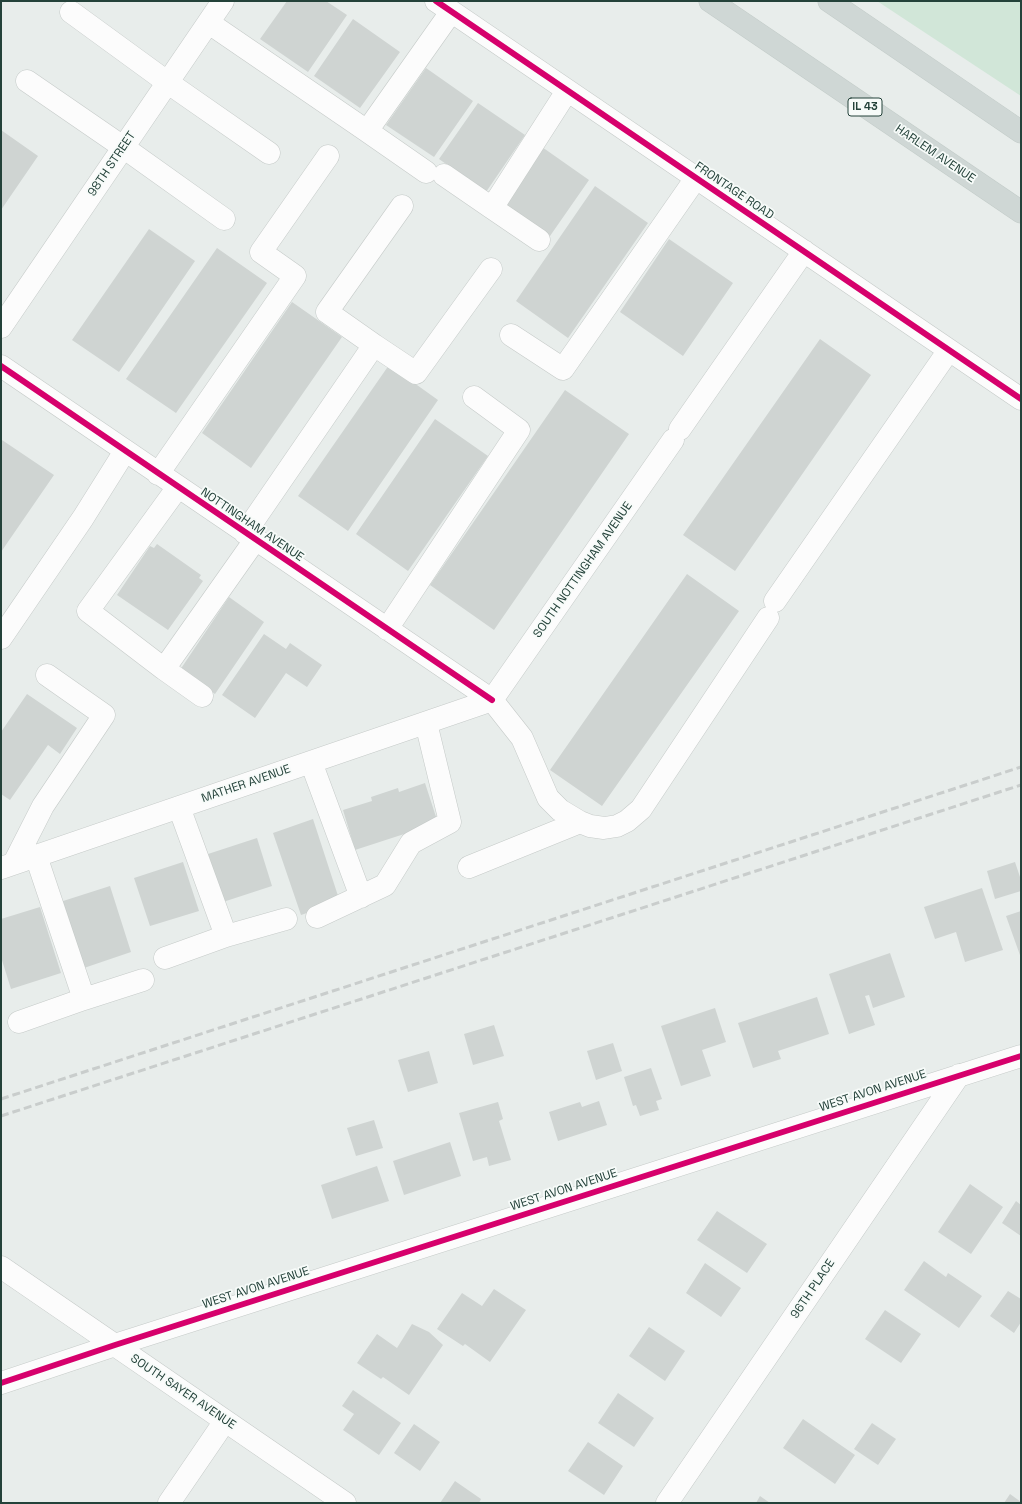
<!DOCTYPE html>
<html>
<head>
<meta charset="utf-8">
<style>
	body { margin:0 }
	#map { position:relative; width:1022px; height:1504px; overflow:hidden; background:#e8edeb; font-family:"Space Grotesk",sans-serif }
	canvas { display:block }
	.frame { position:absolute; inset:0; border:2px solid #24423a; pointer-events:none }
</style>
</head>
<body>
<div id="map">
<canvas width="1022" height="1504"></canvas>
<div class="frame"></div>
</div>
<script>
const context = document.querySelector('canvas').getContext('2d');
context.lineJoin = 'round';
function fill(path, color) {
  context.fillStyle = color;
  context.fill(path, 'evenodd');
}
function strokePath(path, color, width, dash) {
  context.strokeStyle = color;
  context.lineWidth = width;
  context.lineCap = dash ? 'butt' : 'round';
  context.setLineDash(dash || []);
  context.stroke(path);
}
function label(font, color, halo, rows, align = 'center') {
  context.font = font + ' "Space Grotesk",sans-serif';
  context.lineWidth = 3.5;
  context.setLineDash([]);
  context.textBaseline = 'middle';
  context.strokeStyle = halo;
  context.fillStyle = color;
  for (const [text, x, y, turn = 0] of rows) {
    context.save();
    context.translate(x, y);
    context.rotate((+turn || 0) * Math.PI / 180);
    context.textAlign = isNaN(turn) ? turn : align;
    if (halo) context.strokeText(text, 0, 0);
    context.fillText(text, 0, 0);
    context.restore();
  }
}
fill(new Path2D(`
	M 877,1 L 1021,1 L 1021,96 Z`), '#d1e6d8');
fill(new Path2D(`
	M 287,1 L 326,1 L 347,15 L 308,72 L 260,39 Z
	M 353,19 L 400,52 L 360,108 L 314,76 Z
	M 426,68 L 473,101 L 434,157 L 386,125 Z
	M 478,103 L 525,135 L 486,192 L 439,159 Z
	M 1,130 L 38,156 L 1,210 Z
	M 542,147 L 589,180 L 550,236 L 503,203 Z
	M 595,186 L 648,223 L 568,338 L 516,301 Z
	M 149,229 L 195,261 L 119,372 L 72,340 Z
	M 669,239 L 733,283 L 683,356 L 620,312 Z
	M 217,248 L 267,283 L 176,413 L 126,379 Z
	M 292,302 L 342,337 L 251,468 L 202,433 Z
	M 820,339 L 871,375 L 735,571 L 683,535 Z
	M 389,365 L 438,400 L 348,531 L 298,496 Z
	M 565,390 L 629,434 L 494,630 L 430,585 Z
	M 435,419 L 488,456 L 408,571 L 356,534 Z
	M 2,440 L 54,475 L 1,552 L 1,442 Z
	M 157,544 L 201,575 L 199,578 L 203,581 L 168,630 L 117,595 L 150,546 L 154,548 Z
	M 687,574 L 739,611 L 602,806 L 550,770 Z
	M 229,597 L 264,622 L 215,694 L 180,670 Z
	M 264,634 L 286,649 L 290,643 L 322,665 L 307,687 L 286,673 L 255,718 L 222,695 Z
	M 27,694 L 77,728 L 60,754 L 48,745 L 10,800 L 1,794 L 1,732 Z
	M 425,783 L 438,823 L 355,850 L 343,810 L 372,801 L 371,797 L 398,788 L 399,792 Z
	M 313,819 L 340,902 L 301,915 L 273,833 Z
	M 257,838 L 272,886 L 223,902 L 208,854 Z
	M 183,862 L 199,911 L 150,926 L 134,878 Z
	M 1015,862 L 1021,880 L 1021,891 L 995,899 L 987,871 Z
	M 110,886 L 131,952 L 81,969 L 60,902 Z
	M 982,888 L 1003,950 L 965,962 L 956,932 L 935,939 L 924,907 Z
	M 40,907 L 61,973 L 11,989 L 1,957 L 1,919 Z
	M 1021,911 L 1021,958 L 1006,916 Z
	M 890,953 L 905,997 L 873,1008 L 869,995 L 865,996 L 875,1025 L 849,1034 L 829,974 Z
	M 817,997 L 829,1034 L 778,1051 L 781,1059 L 753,1068 L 738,1023 Z
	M 715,1008 L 726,1042 L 702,1050 L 711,1076 L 681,1086 L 661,1026 Z
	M 494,1025 L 504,1056 L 473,1065 L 464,1034 Z
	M 613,1043 L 622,1071 L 596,1080 L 587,1051 Z
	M 429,1051 L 438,1083 L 408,1092 L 398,1060 Z
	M 651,1068 L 662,1099 L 656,1101 L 659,1110 L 640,1116 L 636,1105 L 633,1106 L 624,1077 Z
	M 599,1101 L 607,1125 L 558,1141 L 549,1112 L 580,1102 L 582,1107 Z
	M 498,1102 L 503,1119 L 499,1121 L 511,1160 L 489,1166 L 487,1157 L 473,1161 L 459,1113 Z
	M 374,1120 L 383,1148 L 356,1156 L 347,1128 Z
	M 450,1142 L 461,1176 L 404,1195 L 393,1161 Z
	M 377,1166 L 389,1201 L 332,1219 L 321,1185 Z
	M 970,1184 L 1003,1207 L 971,1254 L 938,1232 Z
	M 1016,1201 L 1021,1205 L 1021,1236 L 1002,1223 Z
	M 717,1211 L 767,1244 L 747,1273 L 697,1240 Z
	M 924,1261 L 946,1277 L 948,1273 L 982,1296 L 959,1328 L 904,1290 Z
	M 705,1263 L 741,1288 L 721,1317 L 686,1293 Z
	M 494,1289 L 526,1310 L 490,1362 L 465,1344 L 463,1346 L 437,1329 L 462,1293 L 482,1306 Z
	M 1008,1291 L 1021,1299 L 1021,1322 L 1014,1333 L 990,1316 Z
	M 885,1310 L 921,1334 L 901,1363 L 865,1339 Z
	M 412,1324 L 429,1332 L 443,1345 L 409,1395 L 383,1377 L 381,1379 L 357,1363 L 377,1334 L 397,1348 Z
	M 649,1327 L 685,1351 L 665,1381 L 629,1356 Z
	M 353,1390 L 401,1423 L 379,1455 L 343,1430 L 354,1414 L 342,1406 Z
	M 618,1393 L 654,1418 L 634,1447 L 598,1423 Z
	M 803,1419 L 855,1455 L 835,1484 L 783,1448 Z
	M 872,1423 L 896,1439 L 878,1465 L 854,1449 Z
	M 414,1424 L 440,1442 L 420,1471 L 394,1453 Z
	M 588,1442 L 623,1466 L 604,1495 L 568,1471 Z
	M 455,1481 L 481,1499 L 479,1503 L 440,1503 Z
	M 1010,1494 L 1021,1502 L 1021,1503 L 1004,1503 Z
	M 760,1496 L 770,1503 L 756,1503 Z`), '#cfd4d2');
const minor = new Path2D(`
	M 436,1 L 1021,399
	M 71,12 L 167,82 L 269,153
	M 209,23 L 367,131
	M 27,81 L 123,147 L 224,219
	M 426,172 L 367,131 L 451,12
	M 444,175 L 492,208 L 567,91
	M 492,208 L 539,240
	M 1,327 L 223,1
	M 511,335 L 563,369 L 696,178
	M 374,345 L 416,373 L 491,269
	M 1,366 L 492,700 L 522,738 L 548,798 L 560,810 L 580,822 L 590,826 L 604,828 L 617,826 L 627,821 L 641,809 L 768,618
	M 680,429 L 804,251
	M 158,474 L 295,276 L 261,252 L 328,156
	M 245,533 L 374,345 L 327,312 L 402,206
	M 775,601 L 949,350
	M 387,629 L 519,430 L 474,397
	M 1,638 L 83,518 L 125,451
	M 164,669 L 88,611 L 178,487
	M 202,696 L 164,669 L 255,540
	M 492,700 L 673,440
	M 311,762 L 361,897
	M 179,807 L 226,936 L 286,919
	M 36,856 L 84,999 L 143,980
	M 14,863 L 43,806 L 104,715 L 47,675
	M 469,867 L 580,822
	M 1,868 L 492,700
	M 317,917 L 385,885 L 411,843 L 450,822 L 426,723
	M 165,958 L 226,936
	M 19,1022 L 84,999
	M 1,1267 L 345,1503
	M 1,1383 L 115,1345 L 1021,1056
	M 169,1503 L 225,1421
	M 667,1503 L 959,1075`);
const major = new Path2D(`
	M 710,1 L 1021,212
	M 829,1 L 1021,132`);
strokePath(minor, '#c5cac8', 23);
strokePath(major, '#c3ccc9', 23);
strokePath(minor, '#fcfcfc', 22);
strokePath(major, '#cfd7d5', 22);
strokePath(new Path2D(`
	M 1,1099 L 1021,767
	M 1,1116 L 1021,785`), '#c9cdcc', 3, [8, 4]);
strokePath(new Path2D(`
	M 436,1 L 1021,399
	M 1,366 L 492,700
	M 1,1383 L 115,1345 L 1021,1056`), '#d6006c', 6);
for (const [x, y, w] of [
	[865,107,34]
]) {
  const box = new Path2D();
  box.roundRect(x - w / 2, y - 9, w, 18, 3);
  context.fillStyle = '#f7fbf9';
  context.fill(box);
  strokePath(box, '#24423a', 1);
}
label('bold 11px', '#24423a', null, [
	["IL 43",865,107]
]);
label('12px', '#24423a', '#f7fbf9', [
	["HARLEM AVENUE",935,154,34],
	["98TH STREET",112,164,-56],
	["FRONTAGE ROAD",734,191,34],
	["NOTTINGHAM AVENUE",252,525,34],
	["SOUTH NOTTINGHAM AVENUE",583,570,-55],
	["MATHER AVENUE",246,784,-19],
	["WEST AVON AVENUE",873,1091,-18],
	["WEST AVON AVENUE",564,1190,-18],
	["WEST AVON AVENUE",256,1288,-18],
	["96TH PLACE",813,1289,-56],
	["SOUTH SAYER AVENUE",183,1392,34]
]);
</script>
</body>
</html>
